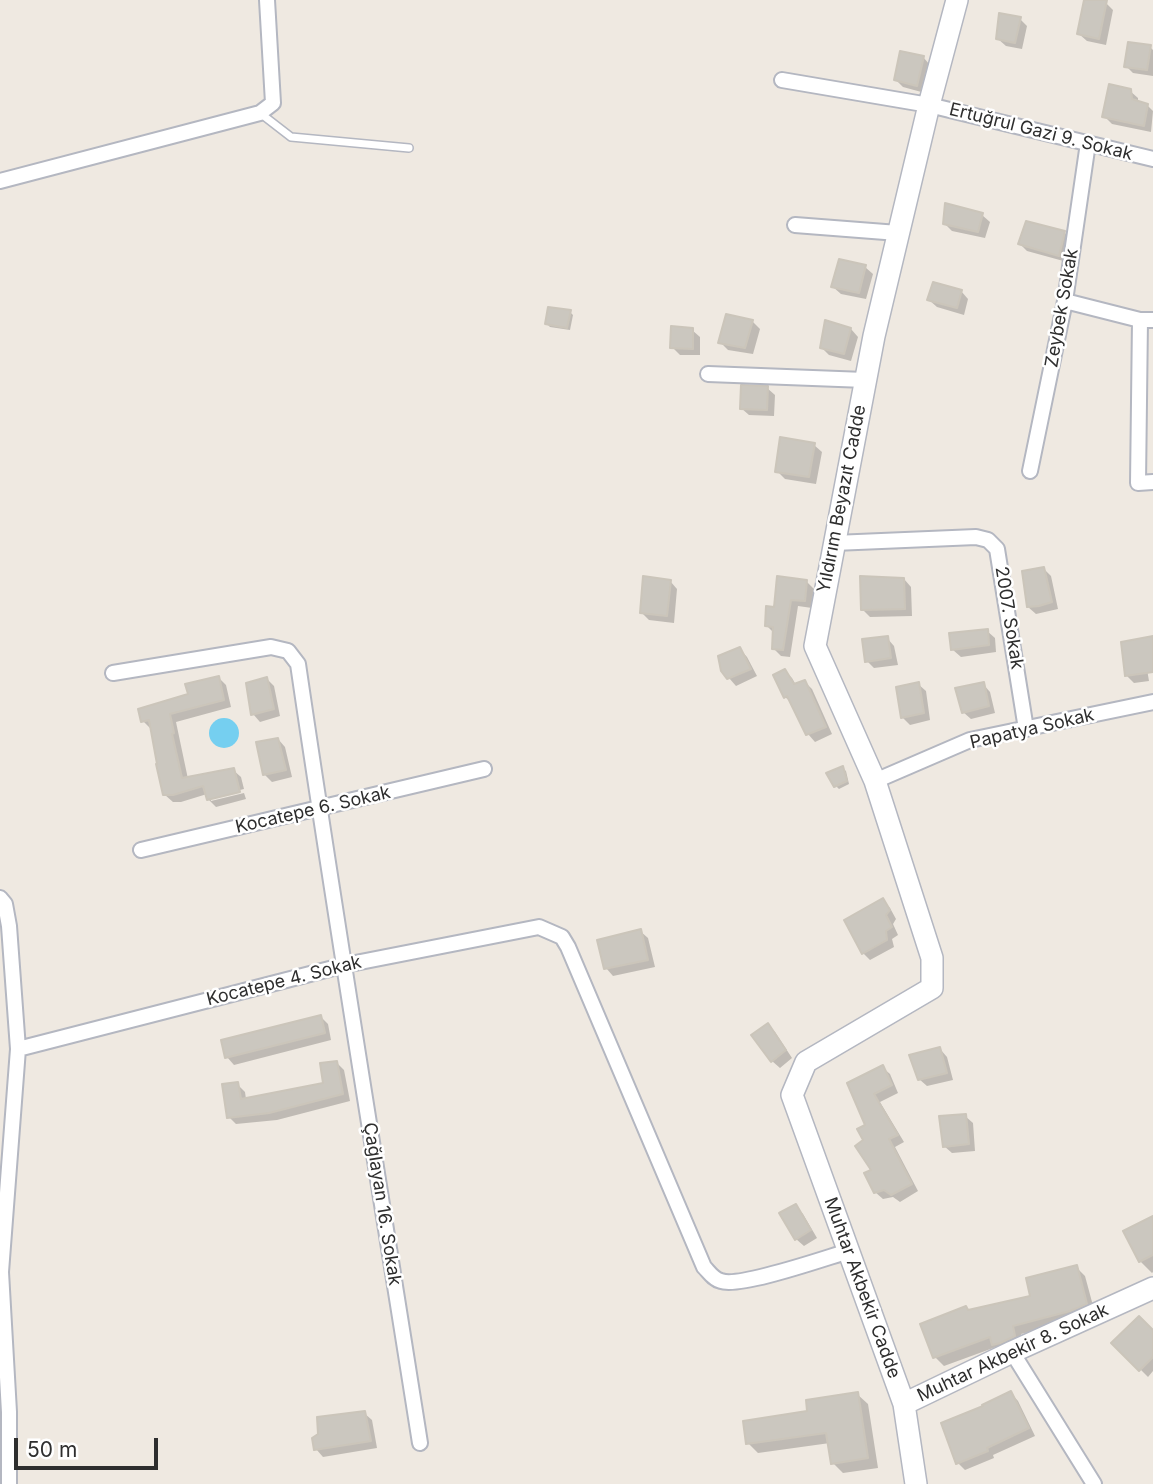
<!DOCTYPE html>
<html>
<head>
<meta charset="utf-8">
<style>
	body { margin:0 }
	#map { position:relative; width:1153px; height:1484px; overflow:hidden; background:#efe9e1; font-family:Inter,sans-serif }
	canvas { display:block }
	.scale { position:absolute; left:14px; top:1438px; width:144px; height:32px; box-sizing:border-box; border:4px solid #2e2e2e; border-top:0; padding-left:9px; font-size:21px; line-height:24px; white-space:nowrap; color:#2e2e2e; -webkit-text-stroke:5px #fff; paint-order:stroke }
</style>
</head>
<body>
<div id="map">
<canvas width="1153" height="1484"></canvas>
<div class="scale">50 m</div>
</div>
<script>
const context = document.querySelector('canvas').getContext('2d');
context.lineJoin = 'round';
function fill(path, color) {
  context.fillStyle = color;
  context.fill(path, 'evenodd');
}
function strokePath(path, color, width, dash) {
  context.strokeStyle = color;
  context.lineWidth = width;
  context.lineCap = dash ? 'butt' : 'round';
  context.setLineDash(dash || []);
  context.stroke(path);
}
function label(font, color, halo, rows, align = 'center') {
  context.font = font + ' Inter,sans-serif';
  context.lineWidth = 5;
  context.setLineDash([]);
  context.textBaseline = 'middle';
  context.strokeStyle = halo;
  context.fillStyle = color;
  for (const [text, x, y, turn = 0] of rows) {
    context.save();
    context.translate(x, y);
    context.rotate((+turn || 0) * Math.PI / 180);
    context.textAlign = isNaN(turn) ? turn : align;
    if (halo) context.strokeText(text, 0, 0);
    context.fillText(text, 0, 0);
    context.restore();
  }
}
fill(new Path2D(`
	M209 733a15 15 0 1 1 30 0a15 15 0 1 1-30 0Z`), '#75cff0');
fill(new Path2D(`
	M 1086,0 L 1106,3 L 1113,10 L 1106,45 L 1087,41 L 1079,34 Z
	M 1020,19 L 1027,26 L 1022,49 L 1006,46 L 998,39 Z
	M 1150,47 L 1153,50 L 1153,76 L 1133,73 L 1126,66 Z
	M 923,57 L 930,65 L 925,93 L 903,87 L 896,80 Z
	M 1130,91 L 1138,98 L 1138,103 L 1147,105 L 1153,111 L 1151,132 L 1112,124 L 1104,116 Z
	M 982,215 L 990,222 L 985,238 L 952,231 L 945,224 Z
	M 1065,233 L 1072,240 L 1067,262 L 1027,251 L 1020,244 Z
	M 865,267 L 873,274 L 866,299 L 841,294 L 833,287 Z
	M 961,291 L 968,299 L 964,315 L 937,307 L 929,300 Z
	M 570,312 L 573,315 L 570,330 L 550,327 L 547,324 Z
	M 752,321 L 760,329 L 753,354 L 728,350 L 720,342 Z
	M 851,329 L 858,337 L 851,361 L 829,355 L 822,348 Z
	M 692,330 L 700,337 L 700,355 L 680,355 L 672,347 Z
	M 767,388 L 775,395 L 774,416 L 749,415 L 741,408 Z
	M 814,445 L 822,452 L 816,484 L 785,479 L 777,471 Z
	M 1044,569 L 1051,576 L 1058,609 L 1036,614 L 1028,607 Z
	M 904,579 L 911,587 L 912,616 L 870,617 L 862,609 Z
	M 670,581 L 677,589 L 674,623 L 649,620 L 642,613 Z
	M 807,582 L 814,589 L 812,608 L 798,606 L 790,657 L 781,656 L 773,648 L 774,633 L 767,626 L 776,609 Z
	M 987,631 L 995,638 L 996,652 L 961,657 L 953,650 Z
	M 887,638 L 894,646 L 898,665 L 874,668 L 867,661 Z
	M 1153,638 L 1153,663 L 1146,663 L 1149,681 L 1134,683 L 1127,676 Z
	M 740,649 L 747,657 L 757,676 L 736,686 L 729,678 Z
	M 785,671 L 792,678 L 796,685 L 805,682 L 812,689 L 832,734 L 815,742 L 808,734 L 793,704 L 785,697 Z
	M 219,678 L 226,685 L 231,707 L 176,722 L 188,779 L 233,770 L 241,777 L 244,789 L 211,797 L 211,801 L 244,793 L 246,799 L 216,807 L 208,799 L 207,794 L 181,802 L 173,802 L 165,795 L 152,728 L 150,728 L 143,721 L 190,696 Z
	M 267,679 L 274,686 L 280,716 L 260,722 L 253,714 Z
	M 918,684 L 926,691 L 930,720 L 910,725 L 902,717 Z
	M 983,684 L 990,692 L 995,713 L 971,719 L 963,712 Z
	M 278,739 L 285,747 L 292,777 L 272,782 L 265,775 L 258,743 Z
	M 842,768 L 846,771 L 849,784 L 839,789 L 836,786 Z
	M 883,900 L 890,908 L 896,919 L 893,924 L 898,935 L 892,939 L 894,947 L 870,960 L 863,953 Z
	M 640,931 L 648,938 L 655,967 L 613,976 L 606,968 Z
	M 321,1017 L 328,1024 L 331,1040 L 234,1065 L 227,1057 Z
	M 768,1025 L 775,1032 L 792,1058 L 780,1068 L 772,1061 Z
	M 940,1049 L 947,1057 L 953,1080 L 927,1086 L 919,1079 Z
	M 337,1063 L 344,1070 L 350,1101 L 277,1120 L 236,1124 L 229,1117 L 237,1084 L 245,1092 L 246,1099 L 325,1084 Z
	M 882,1067 L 890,1074 L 898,1093 L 880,1102 L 904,1142 L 895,1147 L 918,1191 L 900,1202 L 893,1197 L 883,1199 L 875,1192 L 874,1171 L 865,1141 L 867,1126 L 849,1084 Z
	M 965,1116 L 973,1123 L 975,1151 L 952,1153 L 944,1146 Z
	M 796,1206 L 803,1214 L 817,1238 L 804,1246 L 796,1239 Z
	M 1153,1218 L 1153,1272 L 1152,1273 L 1140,1261 Z
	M 1076,1267 L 1085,1276 L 1095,1313 L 1080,1320 L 1021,1334 L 1023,1345 L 1002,1353 L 996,1347 L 944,1366 L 935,1357 L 1032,1298 Z
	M 1153,1332 L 1153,1371 L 1148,1377 L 1114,1343 Z
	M 1011,1393 L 1018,1401 L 1035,1436 L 993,1455 L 994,1458 L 965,1470 L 958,1463 L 985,1407 Z
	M 857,1394 L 868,1404 L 878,1468 L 843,1473 L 833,1463 L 830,1443 L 758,1453 L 748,1443 L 809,1412 Z
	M 364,1413 L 372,1420 L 377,1448 L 323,1457 L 316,1449 Z`), '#0003');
const building = new Path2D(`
	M 1084,0 L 1107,0 L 1099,39 L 1077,34 Z
	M 999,13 L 1021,17 L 1015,43 L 996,39 Z
	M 1128,42 L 1151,45 L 1147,70 L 1124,67 Z
	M 900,51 L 924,56 L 917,86 L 894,80 Z
	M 1109,84 L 1131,89 L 1132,99 L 1148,104 L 1144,126 L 1102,117 Z
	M 945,203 L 983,213 L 978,232 L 943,224 Z
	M 1026,221 L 1065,231 L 1059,256 L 1018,244 Z
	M 839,259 L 866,265 L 859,293 L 831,287 Z
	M 933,282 L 962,290 L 957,308 L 927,300 Z
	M 548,307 L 571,310 L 567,328 L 545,324 Z
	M 726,314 L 753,320 L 745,348 L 718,343 Z
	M 825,320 L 851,328 L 844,354 L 820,348 Z
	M 671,326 L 693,328 L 693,349 L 670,348 Z
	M 741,385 L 768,386 L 767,410 L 740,409 Z
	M 780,437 L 815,443 L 809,477 L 775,472 Z
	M 1044,567 L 1052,602 L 1039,606 L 1027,607 L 1022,571 Z
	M 643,576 L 671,580 L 667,616 L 640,613 Z
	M 777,576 L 807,580 L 805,601 L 791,600 L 783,650 L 772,649 L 773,627 L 765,626 L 766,606 L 774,607 Z
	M 860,576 L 904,578 L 905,609 L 861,610 Z
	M 988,629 L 989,645 L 951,650 L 949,633 Z
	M 888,636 L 891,658 L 865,662 L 862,639 Z
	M 1153,636 L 1153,672 L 1125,676 L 1121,642 Z
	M 740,647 L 751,669 L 727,679 L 721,671 L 718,656 Z
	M 785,669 L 794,684 L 805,680 L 826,727 L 806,735 L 787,696 L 784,698 L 773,675 Z
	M 219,676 L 224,700 L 170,714 L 174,733 L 172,734 L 182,778 L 234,768 L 240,792 L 207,800 L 203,786 L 173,795 L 163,795 L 156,764 L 157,764 L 149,720 L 141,722 L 138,709 L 188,694 L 185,684 Z
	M 267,677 L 274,709 L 251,715 L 246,683 Z
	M 919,682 L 924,713 L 901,718 L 896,687 Z
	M 984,682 L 989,706 L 962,713 L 955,688 Z
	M 278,738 L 286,770 L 263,775 L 256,742 Z
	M 843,766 L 847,781 L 834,787 L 826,773 Z
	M 883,898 L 890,910 L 886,915 L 892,927 L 886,931 L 887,940 L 862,954 L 844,920 Z
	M 641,929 L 648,960 L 604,969 L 597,940 Z
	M 321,1015 L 325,1033 L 225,1058 L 221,1040 Z
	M 768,1023 L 786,1050 L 771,1062 L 751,1035 Z
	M 940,1047 L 947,1073 L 918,1080 L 909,1055 Z
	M 337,1061 L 343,1094 L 269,1113 L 227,1118 L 222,1084 L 238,1082 L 241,1099 L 323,1083 L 320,1063 Z
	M 883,1065 L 892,1085 L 874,1094 L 898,1135 L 889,1139 L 912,1184 L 891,1195 L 884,1190 L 874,1193 L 864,1173 L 871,1170 L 855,1146 L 863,1140 L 857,1129 L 865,1125 L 847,1083 Z
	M 966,1114 L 969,1144 L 943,1147 L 939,1116 Z
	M 796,1204 L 811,1230 L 795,1240 L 779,1213 Z
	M 1153,1216 L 1153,1255 L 1139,1262 L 1123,1231 Z
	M 1077,1265 L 1087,1304 L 1070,1311 L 1013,1326 L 1015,1336 L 1000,1343 L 992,1345 L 990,1337 L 933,1358 L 920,1324 L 966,1306 L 968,1310 L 1030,1296 L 1026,1278 Z
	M 1139,1316 L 1153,1330 L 1153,1357 L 1139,1371 L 1111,1343 Z
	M 1011,1391 L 1029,1428 L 987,1448 L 988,1451 L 956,1464 L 941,1423 L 983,1406 L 982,1405 Z
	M 858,1392 L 868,1458 L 831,1464 L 826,1433 L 746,1444 L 743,1421 L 807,1411 L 806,1400 Z
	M 365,1411 L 371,1441 L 314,1450 L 312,1438 L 318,1434 L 317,1417 Z`);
fill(building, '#cbc7bf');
strokePath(building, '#cbc5ba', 2);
const lane = new Path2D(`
	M 260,113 L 291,137 L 409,148`);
const street = new Path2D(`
	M 782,80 L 929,105 L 1153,159
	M 0,181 L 260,113 L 273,103 L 267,0
	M 795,225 L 898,233
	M 1065,301 L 1140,320 L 1153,320
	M 1140,320 L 1138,483 L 1153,482
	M 708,374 L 865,380
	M 1030,471 L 1065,301 L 1088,143
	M 834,543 L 976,537 L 988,540 L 997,549 L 1026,729
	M 113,673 L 271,647 L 288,651 L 298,664 C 336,924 379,1183 420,1443
	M 875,781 L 970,740 L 1153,702
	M 141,850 L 484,769
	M 0,898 L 5,904 L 9,926 L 18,1049 L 1,1272 L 9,1412 L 9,1484
	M 18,1049 L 345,965 L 539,927 L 562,937 L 568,947 L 704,1267 C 709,1272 713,1279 721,1281 C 740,1288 825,1258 849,1251
	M 1012,1352 L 1094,1484`);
const secondary = new Path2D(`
	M 904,1404 L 1012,1352 L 1153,1288
	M 916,1484 L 904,1404 L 792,1095 L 806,1062 L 932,988 L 932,958 L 875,781 L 815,646 L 874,336 L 929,105 L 957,0`);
strokePath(lane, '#b4b7c1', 10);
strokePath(street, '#b4b7c1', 18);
strokePath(secondary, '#b4b7c1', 24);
strokePath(lane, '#fff', 7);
strokePath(street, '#fff', 14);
strokePath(secondary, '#fff', 21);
label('18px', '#2e2e2e', '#fff', [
	["Ertuğrul Gazi 9. Sokak",1041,132,14],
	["Zeybek Sokak",1062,308,-80],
	["Yıldırım Beyazıt Cadde",842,499,-79],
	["2007. Sokak",1009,618,81],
	["Papatya Sokak",1032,729,-13],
	["Kocatepe 6. Sokak",313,810,-13],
	["Kocatepe 4. Sokak",284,981,-14],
	["Çağlayan 16. Sokak",382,1204,81],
	["Muhtar Akbekir Cadde",862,1288,70],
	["Muhtar Akbekir 8. Sokak",1013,1353,-25]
]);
</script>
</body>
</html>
